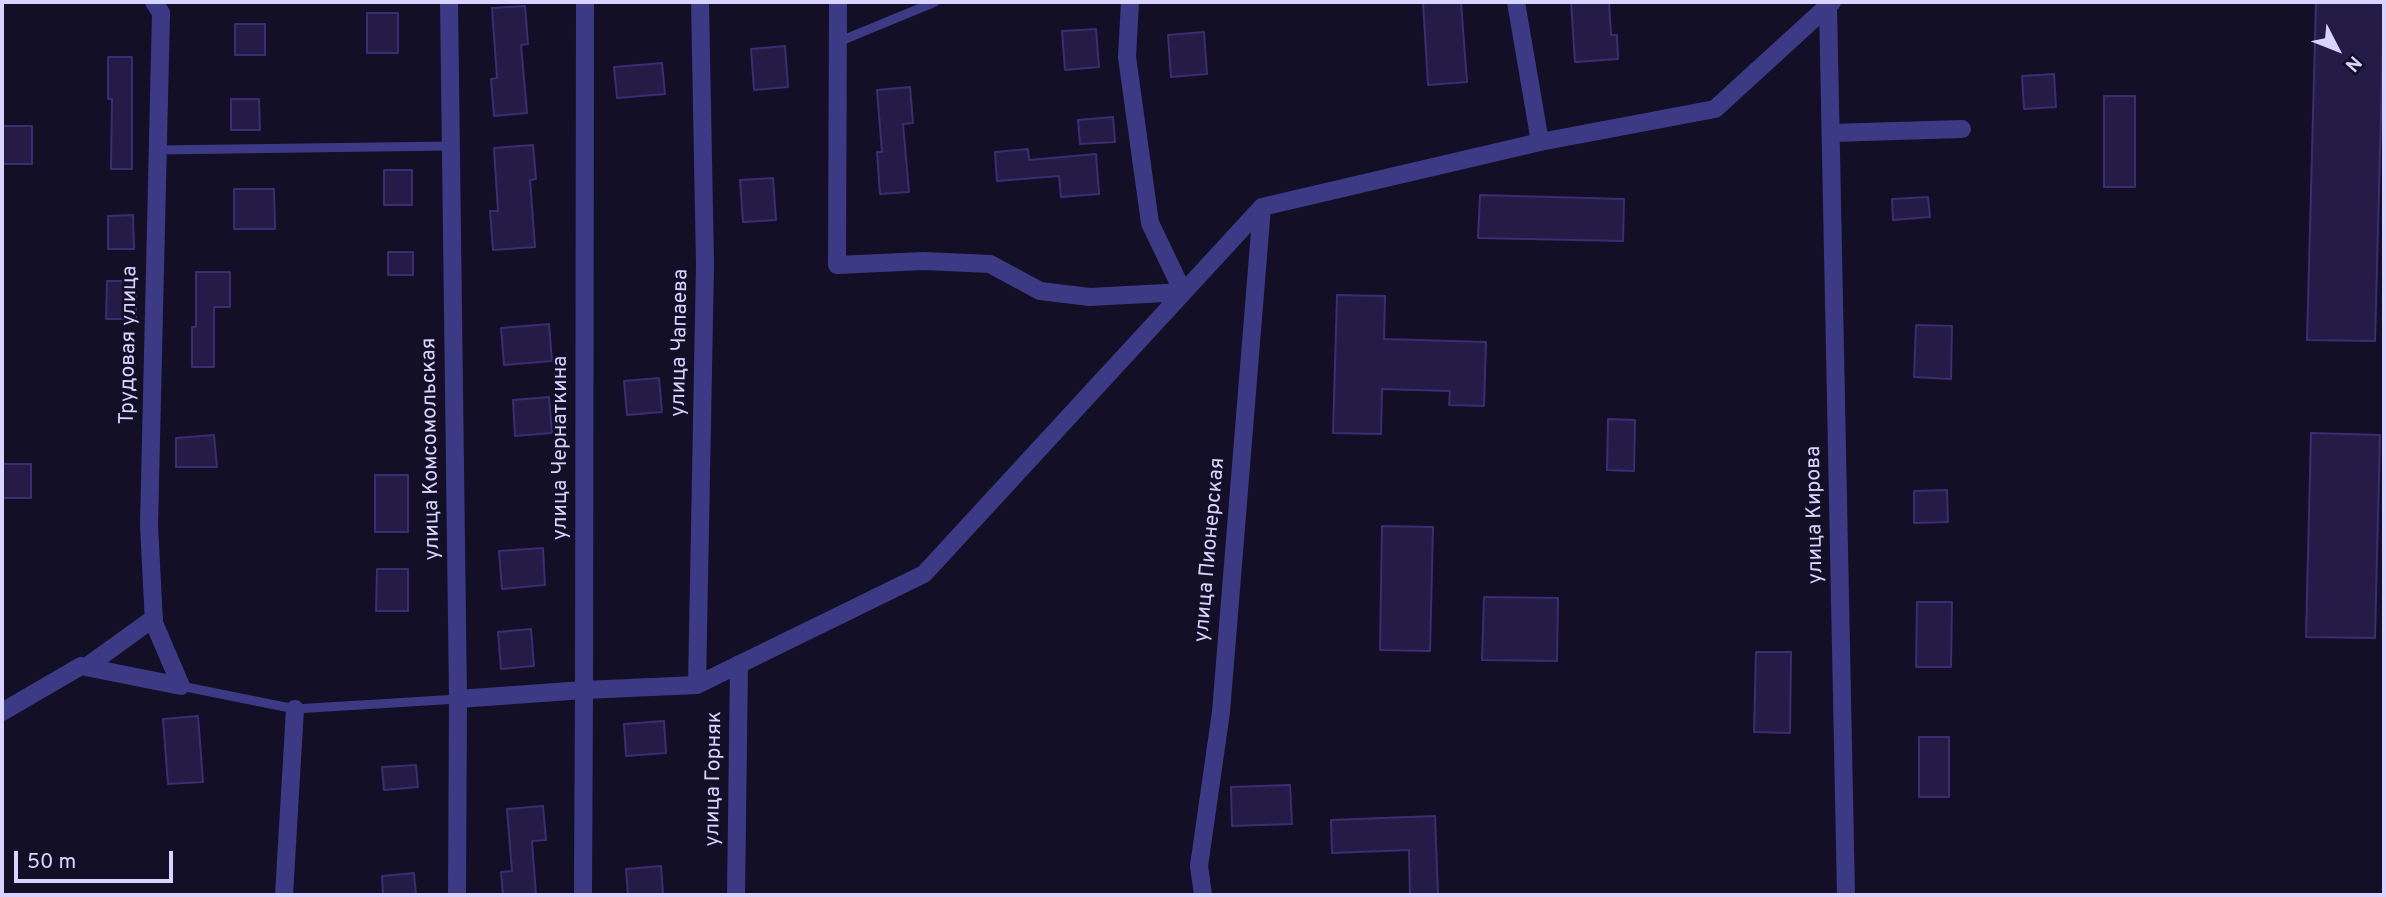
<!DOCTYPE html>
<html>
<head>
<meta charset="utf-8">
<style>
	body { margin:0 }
	#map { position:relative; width:2386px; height:897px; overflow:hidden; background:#130f26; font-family:Overpass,sans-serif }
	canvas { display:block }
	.frame { position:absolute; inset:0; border:4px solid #d9d4ff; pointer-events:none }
	.north { position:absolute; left:2302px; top:14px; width:70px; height:70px; -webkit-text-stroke:5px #130f26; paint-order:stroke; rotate:132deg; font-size:19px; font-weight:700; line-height:28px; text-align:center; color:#d9d4ff }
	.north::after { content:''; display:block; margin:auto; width:24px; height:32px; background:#d9d4ff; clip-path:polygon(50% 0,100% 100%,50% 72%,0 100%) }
	.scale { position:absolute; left:14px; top:851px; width:159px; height:32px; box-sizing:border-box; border:4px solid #d9d4ff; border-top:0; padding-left:9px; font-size:21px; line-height:24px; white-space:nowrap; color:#d9d4ff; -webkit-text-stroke:5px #130f26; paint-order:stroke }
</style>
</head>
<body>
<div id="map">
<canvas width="2386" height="897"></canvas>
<div class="frame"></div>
<div class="north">N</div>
<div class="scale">50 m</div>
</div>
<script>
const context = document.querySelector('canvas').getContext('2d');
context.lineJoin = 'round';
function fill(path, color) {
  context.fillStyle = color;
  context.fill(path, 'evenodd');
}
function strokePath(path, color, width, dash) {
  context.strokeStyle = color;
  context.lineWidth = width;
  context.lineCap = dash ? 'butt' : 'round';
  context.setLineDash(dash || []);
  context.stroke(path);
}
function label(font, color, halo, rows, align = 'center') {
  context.font = font + ' Overpass,sans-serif';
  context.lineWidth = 5;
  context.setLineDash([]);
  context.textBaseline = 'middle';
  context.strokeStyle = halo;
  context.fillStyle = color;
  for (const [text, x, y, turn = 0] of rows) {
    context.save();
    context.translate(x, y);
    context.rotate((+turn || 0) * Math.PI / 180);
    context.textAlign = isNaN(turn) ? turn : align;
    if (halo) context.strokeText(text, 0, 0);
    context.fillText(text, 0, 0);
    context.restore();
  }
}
const building = new Path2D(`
	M 1423,2 L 1461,2 L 1467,82 L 1428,85 Z
	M 1571,2 L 1609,2 L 1611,35 L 1617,35 L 1618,59 L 1575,62 Z
	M 2316,2 L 2384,2 L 2375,341 L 2307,340 Z
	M 525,6 L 528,44 L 521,45 L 527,113 L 494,116 L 491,79 L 497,78 L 492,8 Z
	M 367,13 L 398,13 L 398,53 L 367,53 Z
	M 235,24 L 265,24 L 265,55 L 235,55 Z
	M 1096,29 L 1099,67 L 1065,70 L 1062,31 Z
	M 1204,32 L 1207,74 L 1171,77 L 1168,35 Z
	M 785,46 L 788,87 L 754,90 L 751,49 Z
	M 108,57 L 132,57 L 132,169 L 111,169 L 112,99 L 108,99 Z
	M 662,63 L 665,94 L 617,98 L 614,67 Z
	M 2054,74 L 2056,107 L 2024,109 L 2022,76 Z
	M 910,87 L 913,123 L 903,124 L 909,192 L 880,194 L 877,152 L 882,152 L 877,90 Z
	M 2104,96 L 2135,96 L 2135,187 L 2104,187 Z
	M 231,99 L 259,99 L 260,130 L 231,130 Z
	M 1113,117 L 1115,142 L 1080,144 L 1078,120 Z
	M 2,126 L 32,126 L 32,164 L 2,164 Z
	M 533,145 L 536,179 L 530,180 L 535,247 L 493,250 L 490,211 L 498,211 L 494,148 Z
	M 1028,149 L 1029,160 L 1096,154 L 1099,194 L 1061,197 L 1059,176 L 997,181 L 995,152 Z
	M 384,170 L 412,170 L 412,205 L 384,205 Z
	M 773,178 L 776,220 L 743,222 L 740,180 Z
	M 234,189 L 274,189 L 275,229 L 234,229 Z
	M 1480,195 L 1624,199 L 1623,241 L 1478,238 Z
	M 1928,197 L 1930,217 L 1893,220 L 1892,199 Z
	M 133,215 L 134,249 L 108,249 L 108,216 Z
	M 388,252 L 413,252 L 413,275 L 388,275 Z
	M 196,272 L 230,272 L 230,307 L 214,307 L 214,367 L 192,367 L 192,327 L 196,327 Z
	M 107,281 L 136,281 L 136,319 L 106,319 Z
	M 1337,295 L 1385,296 L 1384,339 L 1486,342 L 1484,406 L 1449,405 L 1450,391 L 1382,389 L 1381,434 L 1333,433 Z
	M 549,324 L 552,361 L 504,365 L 501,328 Z
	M 1916,325 L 1952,326 L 1951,379 L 1914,377 Z
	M 659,378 L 662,412 L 627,415 L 624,381 Z
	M 549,397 L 552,433 L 515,436 L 513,400 Z
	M 1608,419 L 1635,420 L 1634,471 L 1607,470 Z
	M 2311,433 L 2380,435 L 2375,638 L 2306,637 Z
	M 214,435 L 217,467 L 176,467 L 176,438 Z
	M 2,464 L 31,464 L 31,498 L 2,498 Z
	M 375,475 L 408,475 L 408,532 L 375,532 Z
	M 1947,490 L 1948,522 L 1914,523 L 1914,491 Z
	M 1382,526 L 1433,527 L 1430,651 L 1380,650 Z
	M 543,548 L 545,585 L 502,589 L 499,551 Z
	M 377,569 L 408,569 L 408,611 L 376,611 Z
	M 1484,597 L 1558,598 L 1557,661 L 1482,660 Z
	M 1917,602 L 1952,602 L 1951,667 L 1916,667 Z
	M 531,629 L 534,666 L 501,669 L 498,632 Z
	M 1756,652 L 1791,652 L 1790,733 L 1754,732 Z
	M 198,716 L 203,782 L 168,784 L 163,719 Z
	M 664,721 L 666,753 L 626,756 L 624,724 Z
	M 1919,737 L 1949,737 L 1949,797 L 1919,797 Z
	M 416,765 L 418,787 L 384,790 L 382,767 Z
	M 1290,785 L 1292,824 L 1232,826 L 1231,787 Z
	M 543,806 L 546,840 L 532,841 L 536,895 L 503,895 L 501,872 L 512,871 L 507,809 Z
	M 1435,816 L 1438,895 L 1410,895 L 1409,850 L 1332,853 L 1331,820 Z
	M 661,866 L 663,894 L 628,895 L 626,869 Z
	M 414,873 L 416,895 L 383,895 L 382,876 Z`);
fill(building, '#241b47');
strokePath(building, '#3b2d73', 2);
strokePath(new Path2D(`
	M 838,42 L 935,2
	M 158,150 L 451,146
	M 181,686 L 295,709 L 458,699`), '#3d3a85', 9);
strokePath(new Path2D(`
	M 154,2 L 161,13 L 149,525 L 154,623 L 181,686
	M 585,2 L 584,690 L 697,685 L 924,574 L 1262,207 L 1540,142 L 1715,109 L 1832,2
	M 838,2 L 837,265 L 924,261 L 990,264 L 1040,291 L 1090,297 L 1183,292 L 1150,223 L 1127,57 L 1130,2
	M 1516,2 L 1540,142
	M 1828,5 L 1846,895
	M 1831,133 L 1962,129
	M 86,667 L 154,618
	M 697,685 L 705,264 L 700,2
	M 2,712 L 81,666 L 181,686
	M 284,895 L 295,709
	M 457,895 L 458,699
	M 736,895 L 739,664
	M 1203,895 L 1199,866 L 1221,712 L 1262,207`), '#3d3a85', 18);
strokePath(new Path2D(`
	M 449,2 L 458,699 L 584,690 L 583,895`), '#3d3a85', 18);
label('21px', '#d9d4ff', '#130f26', [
	["улица Чапаева",681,343,-89],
	["Трудовая улица",130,345,-89],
	["улица Чернаткина",562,448,-90],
	["улица Комсомольская",432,449,-91],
	["улица Кирова",1816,515,-91],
	["улица Пионерская",1211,550,-85],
	["улица Горняк",715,779,-89]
]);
</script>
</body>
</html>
